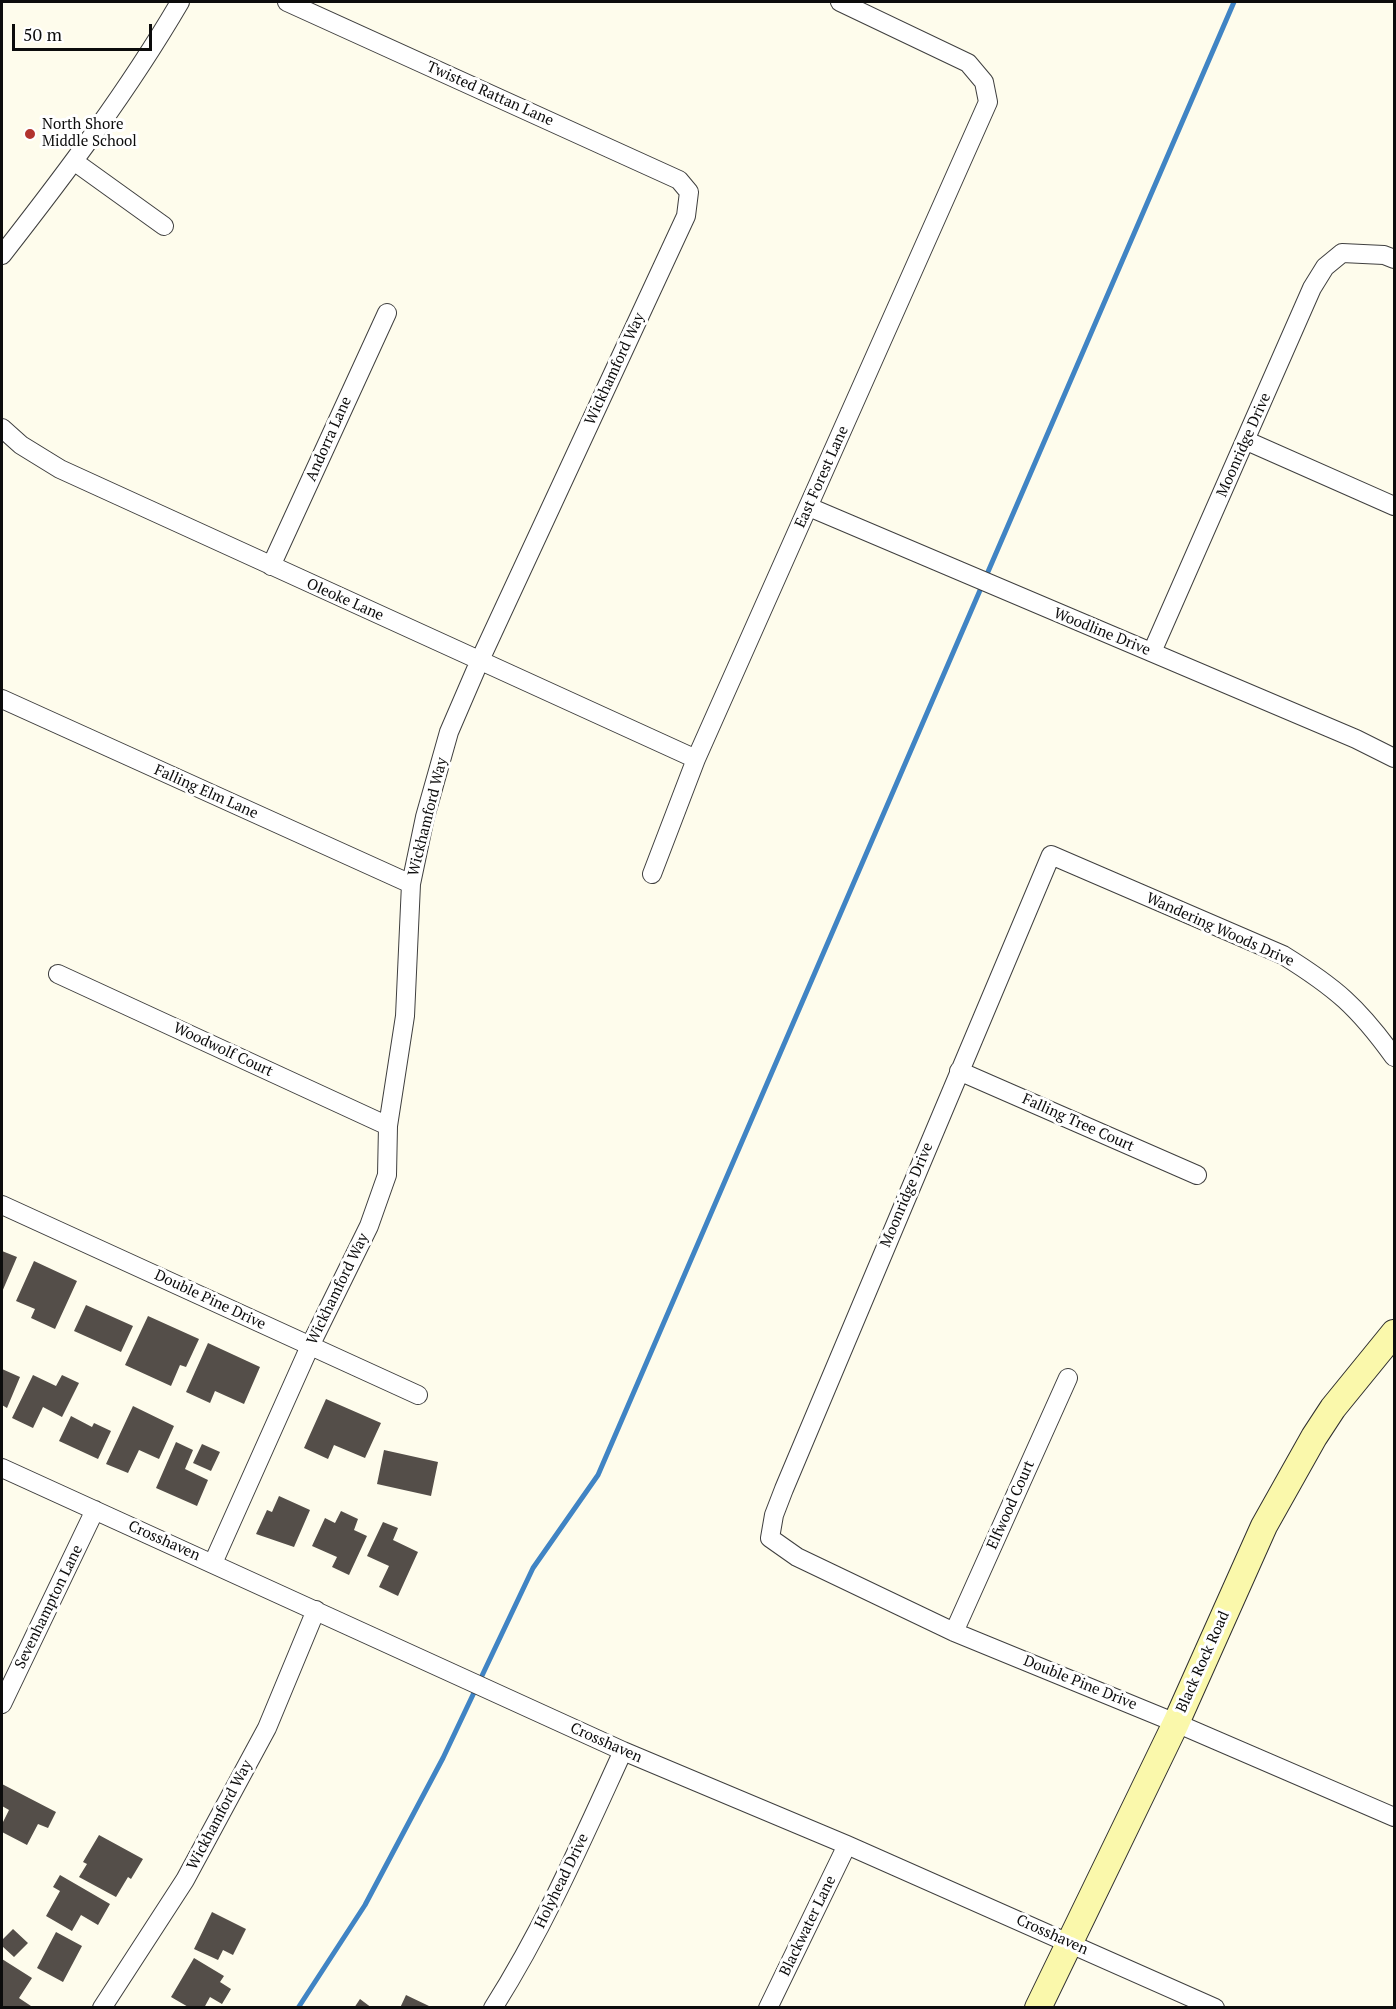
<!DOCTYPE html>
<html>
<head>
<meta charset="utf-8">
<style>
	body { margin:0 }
	#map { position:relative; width:1396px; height:2009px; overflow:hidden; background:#fefcec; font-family:"PT Serif",serif }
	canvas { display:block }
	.frame { position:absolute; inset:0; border:3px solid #0c0c0c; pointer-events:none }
	.scale { position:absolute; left:12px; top:24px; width:140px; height:27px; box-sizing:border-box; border:3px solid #0c0c0c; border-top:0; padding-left:8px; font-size:18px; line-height:21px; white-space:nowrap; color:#0c0c0c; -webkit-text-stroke:4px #fff; paint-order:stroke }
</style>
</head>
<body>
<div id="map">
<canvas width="1396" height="2009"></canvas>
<div class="frame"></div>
<div class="scale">50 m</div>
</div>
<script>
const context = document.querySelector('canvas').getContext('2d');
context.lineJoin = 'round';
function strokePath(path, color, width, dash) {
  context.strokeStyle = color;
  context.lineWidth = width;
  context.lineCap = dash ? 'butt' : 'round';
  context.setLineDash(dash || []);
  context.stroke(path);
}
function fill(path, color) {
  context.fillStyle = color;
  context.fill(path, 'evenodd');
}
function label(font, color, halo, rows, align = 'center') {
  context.font = font + ' "PT Serif",serif';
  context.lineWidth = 6;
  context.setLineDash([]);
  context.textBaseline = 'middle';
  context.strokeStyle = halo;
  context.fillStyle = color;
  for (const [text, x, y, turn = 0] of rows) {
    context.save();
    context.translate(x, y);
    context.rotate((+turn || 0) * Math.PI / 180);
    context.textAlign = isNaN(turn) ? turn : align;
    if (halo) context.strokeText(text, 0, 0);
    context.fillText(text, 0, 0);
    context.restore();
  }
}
strokePath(new Path2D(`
	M 298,2008 L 365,1905 L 443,1758 L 533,1568 L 598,1475 L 1234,2`), '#4084c4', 5);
fill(new Path2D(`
	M 2,1251 L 17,1257 L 2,1292 Z
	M 34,1261 L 77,1281 L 55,1329 L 31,1318 L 35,1309 L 16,1301 Z
	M 86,1305 L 133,1326 L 121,1352 L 74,1331 Z
	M 148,1316 L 199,1339 L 186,1367 L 180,1365 L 171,1386 L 125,1365 Z
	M 208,1343 L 260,1367 L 244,1404 L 215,1391 L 210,1403 L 186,1392 Z
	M 2,1369 L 20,1377 L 7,1408 L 2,1405 Z
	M 33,1375 L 56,1386 L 62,1375 L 79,1383 L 62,1417 L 43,1407 L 33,1428 L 12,1418 Z
	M 326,1399 L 381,1423 L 365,1458 L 334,1445 L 328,1459 L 304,1448 Z
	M 133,1406 L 174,1426 L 159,1459 L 139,1450 L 128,1473 L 106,1464 Z
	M 71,1416 L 92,1427 L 94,1423 L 111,1431 L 98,1459 L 59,1441 Z
	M 176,1442 L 193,1450 L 185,1469 L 208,1480 L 197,1506 L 156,1488 Z
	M 202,1444 L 220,1452 L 211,1471 L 193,1463 Z
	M 384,1450 L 438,1462 L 431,1496 L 377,1484 Z
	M 279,1496 L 310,1510 L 294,1547 L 256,1534 L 267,1510 L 272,1512 Z
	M 341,1511 L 358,1519 L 354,1530 L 367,1536 L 349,1575 L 332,1567 L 337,1557 L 312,1546 L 325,1518 L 335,1523 Z
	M 383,1522 L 398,1528 L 393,1540 L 418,1552 L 398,1596 L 379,1587 L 389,1566 L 367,1556 Z
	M 2,1784 L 56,1812 L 48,1828 L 38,1824 L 27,1845 L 2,1832 L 2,1824 L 9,1810 L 2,1806 Z
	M 99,1835 L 143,1859 L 131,1879 L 128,1877 L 116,1897 L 79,1877 L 87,1864 L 83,1862 Z
	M 60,1875 L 110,1904 L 98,1925 L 81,1915 L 72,1931 L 46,1916 L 60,1891 L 53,1887 Z
	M 212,1912 L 246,1929 L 233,1955 L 223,1950 L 218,1960 L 194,1949 Z
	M 13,1929 L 28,1943 L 14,1957 L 2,1946 L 2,1940 Z
	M 56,1932 L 82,1946 L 63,1982 L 37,1968 Z
	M 194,1958 L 224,1976 L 220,1982 L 231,1989 L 222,2004 L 210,1997 L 204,2008 L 190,2008 L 171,1997 Z
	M 2,1959 L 32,1978 L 19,1998 L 34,2008 L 2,2008 Z
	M 406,1995 L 429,2006 L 429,2008 L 400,2008 Z
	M 360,1999 L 372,2008 L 354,2008 Z`), '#544e49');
const street = new Path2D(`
	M 75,162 L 164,226
	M 2,255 C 66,173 128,91 180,2
	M 2,428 L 21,445 L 60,469 L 696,759
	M 1247,441 L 1394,506
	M 809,507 L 1356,739 L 1394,758
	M 271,566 L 387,313
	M 1152,652 L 1312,288 L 1325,267 L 1342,253 L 1384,255 L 1394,259
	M 2,699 L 411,884
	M 652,874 L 696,759 L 988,102 L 984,82 L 968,63 L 840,2
	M 58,974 L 388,1126
	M 1394,1057 C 1358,1007 1336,988 1283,955 L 1051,855 L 784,1489 L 774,1515 L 770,1538 L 797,1557 L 954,1632 L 1176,1723 L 1394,1817
	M 959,1071 L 1197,1175
	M 2,1205 L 418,1395
	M 2,1468 L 623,1751 L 847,1845 L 1215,2008
	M 213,1563 L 310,1346 L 369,1226 L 387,1175 L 388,1126 L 405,1016 L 411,884 L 425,817 L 449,732 L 480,660 L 686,216 L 689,192 L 679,180 L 287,2
	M 954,1632 L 1068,1378
	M 2,1704 L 95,1510
	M 102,2008 L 185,1880 L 267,1728 L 316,1610
	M 493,2008 C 545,1926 583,1838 623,1751
	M 768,2008 L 847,1845`);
const secondary = new Path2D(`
	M 1038,2008 L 1176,1723 L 1264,1526 L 1314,1437 L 1333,1408 L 1394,1333`);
strokePath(street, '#3f3f3f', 20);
strokePath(secondary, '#2e2e2e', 28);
strokePath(street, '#fff', 18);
strokePath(secondary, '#faf8ab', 26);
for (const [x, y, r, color] of [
	[30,134,6,"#b2332e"]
]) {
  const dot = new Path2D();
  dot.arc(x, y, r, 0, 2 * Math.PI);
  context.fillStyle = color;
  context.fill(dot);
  strokePath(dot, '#fff', 2);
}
label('15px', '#0c0c0c', '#fff', [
	["Twisted Rattan Lane",490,94,24],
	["Wickhamford Way",615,369,-65],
	["Andorra Lane",329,439,-66],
	["Moonridge Drive",1244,445,-66],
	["East Forest Lane",822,477,-66],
	["Oleoke Lane",345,600,24],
	["Woodline Drive",1102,632,22],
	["Falling Elm Lane",206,792,24],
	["Wickhamford Way",428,817,-76],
	["Wandering Woods Drive",1220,930,24],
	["Woodwolf Court",223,1050,25],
	["Falling Tree Court",1078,1123,24],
	["Moonridge Drive",907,1195,-67],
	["Wickhamford Way",338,1289,-64],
	["Double Pine Drive",210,1300,25],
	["Elfwood Court",1011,1505,-66],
	["Crosshaven",164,1541,24],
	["Sevenhampton Lane",49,1607,-64],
	["Black Rock Road",1203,1662,-66],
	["Double Pine Drive",1080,1683,22],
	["Crosshaven",606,1743,24],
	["Wickhamford Way",220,1815,-62],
	["Holyhead Drive",562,1881,-64],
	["Blackwater Lane",808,1926,-64],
	["Crosshaven",1052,1935,24]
]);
label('15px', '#0c0c0c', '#fff', [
	["North Shore",42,125],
	["Middle School",42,142]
], 'left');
</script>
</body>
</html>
